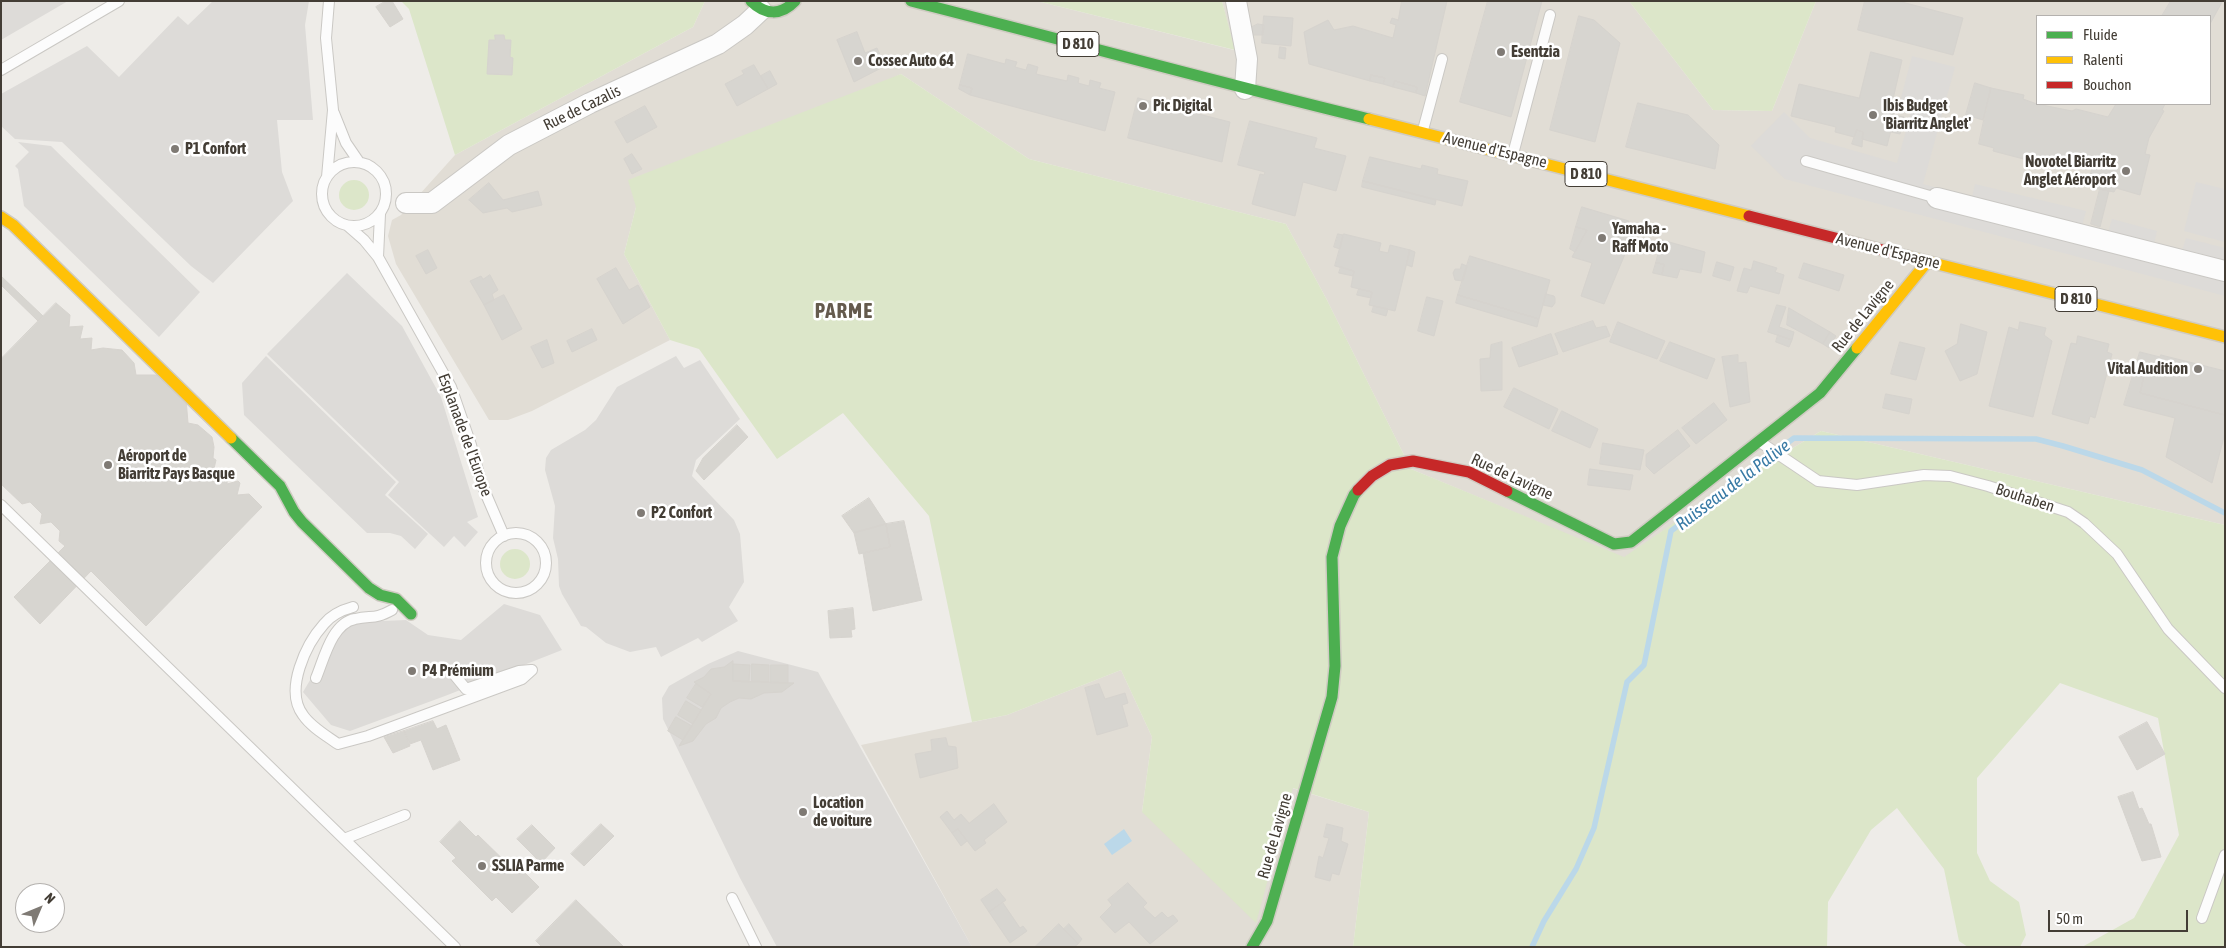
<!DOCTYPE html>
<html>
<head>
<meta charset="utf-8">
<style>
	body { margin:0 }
	#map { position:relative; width:2226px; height:948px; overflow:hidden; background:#eeece8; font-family:"Asap Condensed",sans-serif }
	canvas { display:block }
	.frame { position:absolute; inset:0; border:2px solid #433d35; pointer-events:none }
	.legend { position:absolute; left:2036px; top:15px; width:175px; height:90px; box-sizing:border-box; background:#fff; border:1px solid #b4b1ae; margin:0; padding:6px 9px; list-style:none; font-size:15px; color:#433d35 }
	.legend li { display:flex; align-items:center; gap:10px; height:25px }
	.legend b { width:25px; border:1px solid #b4b1ae }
	.north { position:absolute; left:15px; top:883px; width:50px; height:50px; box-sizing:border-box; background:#fff; border:1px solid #b4b1ae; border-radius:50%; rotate:45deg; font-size:14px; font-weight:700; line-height:20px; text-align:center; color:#433d35 }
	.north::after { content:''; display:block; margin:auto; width:18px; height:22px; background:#7f7a74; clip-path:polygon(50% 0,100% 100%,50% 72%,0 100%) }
	.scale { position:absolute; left:2048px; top:910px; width:140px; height:22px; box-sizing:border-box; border:2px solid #433d35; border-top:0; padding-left:6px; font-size:15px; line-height:18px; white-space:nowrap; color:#433d35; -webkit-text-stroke:4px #fff; paint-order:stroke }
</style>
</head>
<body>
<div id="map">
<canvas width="2226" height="948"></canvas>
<div class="frame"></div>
<ul class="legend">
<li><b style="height:6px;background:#4caf50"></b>Fluide</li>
<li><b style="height:6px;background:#ffc107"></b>Ralenti</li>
<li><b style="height:6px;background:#c62828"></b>Bouchon</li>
</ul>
<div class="north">N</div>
<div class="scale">50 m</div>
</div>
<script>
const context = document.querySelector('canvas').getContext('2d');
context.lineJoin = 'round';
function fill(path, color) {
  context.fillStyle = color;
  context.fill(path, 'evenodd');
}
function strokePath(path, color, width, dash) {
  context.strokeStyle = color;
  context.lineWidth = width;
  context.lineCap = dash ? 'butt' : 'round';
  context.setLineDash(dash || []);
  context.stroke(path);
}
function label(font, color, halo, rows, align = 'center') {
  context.font = font + ' "Asap Condensed",sans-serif';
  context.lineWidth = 5;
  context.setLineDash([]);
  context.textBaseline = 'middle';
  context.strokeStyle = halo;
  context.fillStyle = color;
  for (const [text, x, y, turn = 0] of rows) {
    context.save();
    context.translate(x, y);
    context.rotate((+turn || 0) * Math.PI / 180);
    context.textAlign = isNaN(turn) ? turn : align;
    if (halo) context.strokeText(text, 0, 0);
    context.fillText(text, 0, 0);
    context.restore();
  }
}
fill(new Path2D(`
	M 705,1 L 1037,1 L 1234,50 L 1222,1 L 1629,1 L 1713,110 L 1772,111 L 1816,1 L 2225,1 L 2225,525 L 1821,431 L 1718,493 L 1624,558 L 1411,469 L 1327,300 L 1286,224 L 1029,159 L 901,74 L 636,207 L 624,254 L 670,340 L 532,411 L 508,420 L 489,420 L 396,264 L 388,236 L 392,220 L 401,215 L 455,155 L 693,27 ZM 2037,16 L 2210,16 L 2210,104 L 2037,104 Z
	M 1121,670 L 1152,737 L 1142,812 L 1292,788 L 1369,812 L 1353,947 L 972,947 L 861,745 L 1007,715 Z`), '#e1ddd5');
fill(new Path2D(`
	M 401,1 L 705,1 L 693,27 L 455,155 L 409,9 Z
	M 1037,1 L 1222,1 L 1235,50 Z
	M 1629,1 L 1816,1 L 1772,111 L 1713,110 Z
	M 901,74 L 1029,159 L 1286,224 L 1327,300 L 1411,469 L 1624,557 L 1718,493 L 1821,431 L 2225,525 L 2225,947 L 2082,947 L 2134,918 L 2179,835 L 2158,718 L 2060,683 L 1977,778 L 1977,853 L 1990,881 L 2019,902 L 2026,935 L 2020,947 L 1968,947 L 1959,941 L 1944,869 L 1897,808 L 1871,830 L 1828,902 L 1827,947 L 1353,947 L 1369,812 L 1293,788 L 1256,923 L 1142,812 L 1152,737 L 1121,670 L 1007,715 L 972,722 L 929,516 L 843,413 L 777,459 L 699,349 L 670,340 L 624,254 L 636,207 L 628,180 Z
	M339 195a15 15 0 1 1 30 0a15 15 0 1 1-30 0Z
	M500 564a15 15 0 1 1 30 0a15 15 0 1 1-30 0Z`), '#dce6c9');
fill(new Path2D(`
	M 1,1 L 68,1 L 1,40 Z
	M 213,1 L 309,1 L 305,25 L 313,120 L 277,120 L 282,172 L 293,201 L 213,283 L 191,266 L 62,142 L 15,139 L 1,126 L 1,94 L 87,46 L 119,77 L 178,16 L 188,25 Z
	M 1912,56 L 1955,67 L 1923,184 L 1972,197 L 1975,184 L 2086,211 L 2082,226 L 2108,233 L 2112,219 L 2157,231 L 2154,244 L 2182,251 L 2186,238 L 2225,248 L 2225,296 L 1785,179 L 1751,146 L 1784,112 L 1810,138 L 1897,163 L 1911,113 L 1898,109 Z
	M 18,142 L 51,146 L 200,292 L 159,337 L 24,206 L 18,169 L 15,166 L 29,152 Z
	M 2196,182 L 2225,189 L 2225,242 L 2184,231 Z
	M 347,273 L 402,326 L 441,397 L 478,517 L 467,522 L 478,532 L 465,547 L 454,536 L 444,547 L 388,495 L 399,482 L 267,354 Z
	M 266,356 L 396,482 L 385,495 L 428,534 L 415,549 L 401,536 L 390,533 L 367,533 L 244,415 L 242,383 Z
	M 676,356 L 684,368 L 700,360 L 740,419 L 696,460 L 692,476 L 734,520 L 740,534 L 744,582 L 729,607 L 738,621 L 702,642 L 698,638 L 661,657 L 656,647 L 630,652 L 606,643 L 586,627 L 581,626 L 562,594 L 559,586 L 558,559 L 553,538 L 555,506 L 545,470 L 546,458 L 551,450 L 585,430 L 596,420 L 617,387 Z
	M 504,604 L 540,615 L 562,650 L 445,696 L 350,731 L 331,725 L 303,692 L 341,628 L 359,622 L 406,620 L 428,635 L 461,640 Z
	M 738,651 L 818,672 L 972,947 L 777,947 L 740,878 L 663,719 L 662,698 L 669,686 L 708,664 Z`), '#dddbd8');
fill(new Path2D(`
	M 1124,829 L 1132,841 L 1112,855 L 1104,844 Z`), '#bbd8e9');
strokePath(new Path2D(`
	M 1532,947 L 1544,921 L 1576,869 L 1594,828 L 1627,682 L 1644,665 L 1671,531 L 1794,438 L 2036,439 L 2063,446 L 2142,470 L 2225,513`), '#bbd8e9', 5.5);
const building = new Path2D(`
	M 386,1 L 392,1 L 403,19 L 390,27 L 376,7 Z
	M 1402,1 L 1447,1 L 1425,96 L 1416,93 L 1417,87 L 1395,81 L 1393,87 L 1383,84 L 1385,78 L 1371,75 L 1370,81 L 1309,64 L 1304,32 L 1328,20 L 1334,30 L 1353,26 L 1393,38 L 1396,25 L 1390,23 L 1392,18 L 1398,20 Z
	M 1488,1 L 1542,1 L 1511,117 L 1460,102 Z
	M 1865,1 L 1898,1 L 1963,18 L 1953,55 L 1858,30 Z
	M 2171,1 L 2221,1 L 2222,2 L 2210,24 L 2210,16 L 2162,16 Z
	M 1264,16 L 1293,18 L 1291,46 L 1262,43 Z
	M 1579,16 L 1594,20 L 1620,43 L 1595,142 L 1550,130 Z
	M 1258,24 L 1264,25 L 1263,35 L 1252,35 L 1250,28 Z
	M 857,32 L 865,53 L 877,48 L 885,66 L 854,82 L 837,40 Z
	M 495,35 L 504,35 L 505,40 L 511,40 L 510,57 L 513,58 L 512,75 L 487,74 L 489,40 L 495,40 Z
	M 1280,47 L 1286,48 L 1285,59 L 1279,58 Z
	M 1871,52 L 1902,60 L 1890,112 L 1895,114 L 1887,146 L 1862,139 L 1863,132 L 1857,130 L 1854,137 L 1835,132 L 1836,127 L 1791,116 L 1799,84 L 1859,98 Z
	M 968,54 L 1005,64 L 1006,59 L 1017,62 L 1015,67 L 1026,70 L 1028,64 L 1038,67 L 1036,74 L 1067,81 L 1068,75 L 1079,78 L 1078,83 L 1089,86 L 1090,80 L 1101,83 L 1099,88 L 1115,92 L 1105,131 L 970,95 L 972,88 L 960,85 Z
	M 754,65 L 768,89 L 737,106 L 725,84 L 744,74 L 742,71 Z
	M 770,71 L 777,84 L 768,89 L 761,76 Z
	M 1371,75 L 1385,78 L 1383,84 L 1370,81 Z
	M 1395,81 L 1417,87 L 1416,93 L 1393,87 Z
	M 1975,83 L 1991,88 L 1983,120 L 1966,115 Z
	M 960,85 L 972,88 L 970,95 L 959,89 Z
	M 1991,88 L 2024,95 L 2023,99 L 2037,104 L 2072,111 L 2076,109 L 2108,117 L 2116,104 L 2165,104 L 2162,110 L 2164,111 L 2149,138 L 2145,154 L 2150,155 L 2140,195 L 2116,188 L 2114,192 L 2094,188 L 2095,183 L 2089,181 L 2092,167 L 2073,162 L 2071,168 L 2055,164 L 2054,167 L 1993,151 L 1994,148 L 1979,144 Z
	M 1138,98 L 1172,107 L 1173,103 L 1184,107 L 1183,110 L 1230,122 L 1222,162 L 1128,138 Z
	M 1638,103 L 1688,115 L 1719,145 L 1715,169 L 1626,147 Z
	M 645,106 L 657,127 L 627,143 L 615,122 Z
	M 1895,115 L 1904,117 L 1900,134 L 1891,132 Z
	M 1250,121 L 1317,138 L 1314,148 L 1346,156 L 1336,191 L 1303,182 L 1295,216 L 1252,204 L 1260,174 L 1264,175 L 1265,172 L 1238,165 Z
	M 1857,130 L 1863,132 L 1862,147 L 1852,144 Z
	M 632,154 L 642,169 L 632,174 L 624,159 Z
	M 1370,157 L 1421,169 L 1422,165 L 1438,169 L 1437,174 L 1468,181 L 1462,206 L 1363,181 Z
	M 1363,181 L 1436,200 L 1435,205 L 1362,187 Z
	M 489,183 L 503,200 L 538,191 L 542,205 L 512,212 L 507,208 L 483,213 L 469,200 Z
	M 2100,189 L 2109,191 L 2100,227 L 2091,224 Z
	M 1582,207 L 1629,221 L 1626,233 L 1633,235 L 1604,304 L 1581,296 L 1592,263 L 1572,257 L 1587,230 L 1576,227 Z
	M 1576,227 L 1587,230 L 1575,252 L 1570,249 Z
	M 1338,234 L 1343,235 L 1340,249 L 1334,247 Z
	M 1344,234 L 1381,243 L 1379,251 L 1388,253 L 1390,245 L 1410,250 L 1395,311 L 1369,305 L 1372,292 L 1351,287 L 1354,271 L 1335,266 Z
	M 1662,240 L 1705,252 L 1701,273 L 1680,269 L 1677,278 L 1662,275 L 1664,264 L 1656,263 Z
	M 428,250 L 437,268 L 426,274 L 416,256 Z
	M 1410,250 L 1415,252 L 1412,267 L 1407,265 Z
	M 1470,256 L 1550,280 L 1539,319 L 1458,295 Z
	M 1754,261 L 1777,268 L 1775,272 L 1784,275 L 1779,294 L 1750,286 L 1747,293 L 1737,291 L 1744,268 L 1751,270 Z
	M 1717,262 L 1734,267 L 1730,281 L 1713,276 Z
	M 1656,263 L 1664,264 L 1662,275 L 1653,273 Z
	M 1804,263 L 1844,275 L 1839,291 L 1799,278 Z
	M 1462,264 L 1467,266 L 1463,281 L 1455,280 L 1453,273 L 1455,269 L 1460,269 Z
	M 1341,267 L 1354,271 L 1353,276 L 1339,273 Z
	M 616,268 L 629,290 L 638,285 L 650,307 L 623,324 L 597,279 Z
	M 490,275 L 498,290 L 492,294 L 494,300 L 484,305 L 470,281 L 481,276 L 483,279 Z
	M 1,276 L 43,316 L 38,321 L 1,285 Z
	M 1359,289 L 1372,292 L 1371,298 L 1357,295 Z
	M 1546,294 L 1554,296 L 1555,298 L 1555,303 L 1552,307 L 1543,305 Z
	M 504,295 L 522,329 L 502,340 L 484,305 Z
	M 1458,295 L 1539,319 L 1537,327 L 1456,303 Z
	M 1427,297 L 1443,301 L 1434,336 L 1418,331 Z
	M 56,303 L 70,315 L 69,327 L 83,326 L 80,339 L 92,338 L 91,350 L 103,348 L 122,350 L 134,363 L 136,375 L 173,375 L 185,387 L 188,423 L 198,425 L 212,437 L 214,447 L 213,458 L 216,460 L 213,473 L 228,470 L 227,484 L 238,481 L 240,483 L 237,495 L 249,494 L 262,507 L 146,626 L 91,571 L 40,624 L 14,597 L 65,546 L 59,541 L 60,531 L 51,522 L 40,524 L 42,514 L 30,502 L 22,504 L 1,484 L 1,359 Z
	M 1777,305 L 1786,307 L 1779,327 L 1794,332 L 1792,340 L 1768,332 Z
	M 1374,306 L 1388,309 L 1386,316 L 1372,312 Z
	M 1789,308 L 1830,332 L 1823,344 L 1787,325 Z
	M 1593,321 L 1596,328 L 1606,326 L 1610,336 L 1563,352 L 1555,334 Z
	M 1618,322 L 1665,341 L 1657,359 L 1610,342 Z
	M 2020,322 L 2046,328 L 2044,335 L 2052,341 L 2033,417 L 1989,406 L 2009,327 L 2018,330 Z
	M 1961,324 L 1987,332 L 1977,374 L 1960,381 L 1945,351 L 1957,344 Z
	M 592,329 L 597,340 L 572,352 L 567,341 Z
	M 1830,332 L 1836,336 L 1829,348 L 1823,344 Z
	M 1551,334 L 1558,354 L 1519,367 L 1512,348 Z
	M 1778,335 L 1792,340 L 1789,347 L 1776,342 Z
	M 2078,336 L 2109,344 L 2107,352 L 2112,354 L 2095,418 L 2090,416 L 2088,424 L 2052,414 L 2071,343 L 2076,344 Z
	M 547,340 L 554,363 L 542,368 L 531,347 Z
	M 1502,342 L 1502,390 L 1481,391 L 1480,359 L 1490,358 L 1491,345 Z
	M 1670,342 L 1715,359 L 1707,379 L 1660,361 Z
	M 1900,342 L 1925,348 L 1916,380 L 1891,374 Z
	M 2140,352 L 2160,357 L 2158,365 L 2147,363 L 2140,393 L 2225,415 L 2225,433 L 2212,483 L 2166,457 L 2175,418 L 2124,405 Z
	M 1738,355 L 1738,363 L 1746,362 L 1750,402 L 1730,407 L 1722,357 Z
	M 2161,355 L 2225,371 L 2225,415 L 2140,393 L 2147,363 L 2158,365 Z
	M 1514,388 L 1558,409 L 1549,429 L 1504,407 Z
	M 1886,394 L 1912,399 L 1909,414 L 1883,408 Z
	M 1714,403 L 1727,420 L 1696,444 L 1682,428 Z
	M 1562,411 L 1598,429 L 1590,448 L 1552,431 Z
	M 737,425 L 748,437 L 704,480 L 696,471 L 703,458 Z
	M 1678,430 L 1690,446 L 1654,474 L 1646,466 L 1646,455 Z
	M 1603,443 L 1644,450 L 1640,470 L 1600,464 Z
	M 1590,469 L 1633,475 L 1630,490 L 1588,485 Z
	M 869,498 L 886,524 L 854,533 L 842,516 Z
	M 904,521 L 922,600 L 873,611 L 863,553 L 890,547 L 886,524 Z
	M 886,524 L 890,547 L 859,554 L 854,533 Z
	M 853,608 L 855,629 L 851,630 L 852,637 L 830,638 L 828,611 Z
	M 733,661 L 733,681 L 794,683 L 782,692 L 764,693 L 751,699 L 739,698 L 730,702 L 721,708 L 716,718 L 706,724 L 693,741 L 679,746 L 711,694 L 694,682 L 704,677 L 711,669 L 724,667 Z
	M 733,664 L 750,665 L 749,682 L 733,681 Z
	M 752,664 L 769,665 L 769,682 L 752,681 Z
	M 771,665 L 788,665 L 788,683 L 771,683 Z
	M 696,684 L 711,694 L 702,707 L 687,698 Z
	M 1099,684 L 1105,699 L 1125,693 L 1128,703 L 1122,705 L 1128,726 L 1097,735 L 1085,688 Z
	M 686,701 L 701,710 L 693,724 L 678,715 Z
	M 676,717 L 692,726 L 683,740 L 668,731 Z
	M 433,721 L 437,729 L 446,725 L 460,760 L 433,770 L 421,740 L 410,744 L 404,731 Z
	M 2147,722 L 2165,754 L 2137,770 L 2119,737 Z
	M 404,731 L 410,746 L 393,753 L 384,737 Z
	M 946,738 L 948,746 L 956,747 L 958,768 L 920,778 L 915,754 L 932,751 L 931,740 Z
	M 2133,792 L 2139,809 L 2142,808 L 2149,824 L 2151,824 L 2161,857 L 2142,861 L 2118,797 Z
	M 994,804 L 1007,822 L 984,840 L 986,843 L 975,851 L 958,829 L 952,833 L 940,817 L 947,811 L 954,820 L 961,814 L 969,823 Z
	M 460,821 L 476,837 L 478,835 L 518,874 L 522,870 L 539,887 L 512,913 L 496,897 L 492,901 L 452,861 L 456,858 L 440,842 Z
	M 601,824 L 614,836 L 584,866 L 571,854 Z
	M 1327,824 L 1343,828 L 1341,841 L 1348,844 L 1339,875 L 1332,873 L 1330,881 L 1315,877 L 1319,856 L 1323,858 L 1329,838 L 1324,837 Z
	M 532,825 L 555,848 L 541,863 L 517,839 Z
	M 958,829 L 967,841 L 961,846 L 952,833 Z
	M 1128,883 L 1147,903 L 1143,907 L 1155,918 L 1162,912 L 1168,918 L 1173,915 L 1178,921 L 1150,944 L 1129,922 L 1115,933 L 1100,917 L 1112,905 L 1108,900 Z
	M 997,889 L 1006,900 L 989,912 L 981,900 Z
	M 576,900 L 624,947 L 542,947 L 536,941 Z
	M 1003,903 L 1020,928 L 1023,926 L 1027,931 L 1010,943 L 989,912 Z
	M 1059,924 L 1078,944 L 1074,947 L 1035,947 Z
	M 1069,924 L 1082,939 L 1078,944 L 1064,929 Z`);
fill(building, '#d7d5d0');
strokePath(building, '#d6d3ce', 1);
const lane = new Path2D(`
	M 1,70 L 119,1
	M 334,113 L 346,143 L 359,162
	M 1423,130 L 1442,59
	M 1513,154 L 1550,15
	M 1806,161 L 1937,198
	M322 194a32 32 0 1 1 64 0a32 32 0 1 1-64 0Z
	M 327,177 L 333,110 L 326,38 L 329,1
	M 348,226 L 364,240 L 378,257 L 451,387 L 471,445 L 482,485 L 504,536
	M 378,257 L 380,214
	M 1760,442 L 1818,481 L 1857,485 L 1924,475 L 1950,476 L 1988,486 L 2068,512 L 2084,523 L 2117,554 L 2168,629 L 2225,688
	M 1,505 L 455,947
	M486 563a30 30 0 1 1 60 0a30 30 0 1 1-60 0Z
	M 353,607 C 342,610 332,614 324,624 C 306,644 284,690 303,715 C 311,727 327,736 338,744 L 368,736 L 522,679 L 532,670
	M 452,672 L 466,689 L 519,671 L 531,670
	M 316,678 C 324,659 332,623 355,619 C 372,615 374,620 392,610
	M 344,839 L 405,815
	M 732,898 L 756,947
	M 2202,918 L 2225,855`);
const street = new Path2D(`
	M 1236,1 L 1247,59 L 1245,89
	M 1937,198 L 2225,271
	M 406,203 L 432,203 L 509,145 L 590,103 L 718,44 L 745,25 L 761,10`);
const fast = new Path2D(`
	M 751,1 C 765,15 781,16 795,1
	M 911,1 C 1064,40 1216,82 1369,119
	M 231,438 L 280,486 L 294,512 L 302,522 L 369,588 L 380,595 L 396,599 L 411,614
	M 1507,491 L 1614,544 L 1631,542 L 1820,393 L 1857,348
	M 1252,947 L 1267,921 L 1332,697 L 1335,666 L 1332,557 L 1340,526 L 1354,495 L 1358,490`);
const slow = new Path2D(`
	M 1369,119 L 1749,216
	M 1,217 L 13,225 L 231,438
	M 1906,256 L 2225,337
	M 1857,348 L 1927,262`);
const jam = new Path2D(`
	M 1749,216 L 1906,256
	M 1358,490 L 1372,476 L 1390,465 L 1413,461 L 1469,472 L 1507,491`);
strokePath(lane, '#cac8c4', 12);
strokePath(street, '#cac8c4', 22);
strokePath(fast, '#cfcbc2', 14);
strokePath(slow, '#cfcbc2', 14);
strokePath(jam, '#cfcbc2', 14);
strokePath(lane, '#fcfcfc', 10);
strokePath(street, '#fcfcfc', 20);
strokePath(fast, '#4caf50', 11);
strokePath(slow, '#ffc107', 11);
strokePath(jam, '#c62828', 11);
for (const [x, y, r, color] of [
	[1501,52,5,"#7f7a74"],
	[858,61,5,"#7f7a74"],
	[1143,106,5,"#7f7a74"],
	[1873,115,5,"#7f7a74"],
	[175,149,5,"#7f7a74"],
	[2126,171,5,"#7f7a74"],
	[1602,238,5,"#7f7a74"],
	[2198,369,5,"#7f7a74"],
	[108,465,5,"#7f7a74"],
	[641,513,5,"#7f7a74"],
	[412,671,5,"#7f7a74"],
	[803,812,5,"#7f7a74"],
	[482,866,5,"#7f7a74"]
]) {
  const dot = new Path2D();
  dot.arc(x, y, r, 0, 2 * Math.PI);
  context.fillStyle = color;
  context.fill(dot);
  strokePath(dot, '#fff', 2);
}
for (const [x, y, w] of [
	[1078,44,42],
	[1586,174,42],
	[2076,299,42]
]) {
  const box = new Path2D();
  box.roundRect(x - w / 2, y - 12.5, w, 25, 4);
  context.fillStyle = '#fff';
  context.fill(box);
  strokePath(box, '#433d35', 1);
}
label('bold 15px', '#433d35', null, [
	["D 810",1078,44],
	["D 810",1586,174],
	["D 810",2076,299]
]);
label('bold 16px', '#433d35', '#fff', [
	["Esentzia",1511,52],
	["Cossec Auto 64",868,61],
	["Pic Digital",1153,106],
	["Ibis Budget",1883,106],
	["'Biarritz Anglet'",1883,124],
	["P1 Confort",185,149],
	["Novotel Biarritz",2116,162,"right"],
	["Anglet Aéroport",2116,180,"right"],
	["Yamaha -",1612,229],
	["Raff Moto",1612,247],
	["Vital Audition",2188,369,"right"],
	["Aéroport de",118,456],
	["Biarritz Pays Basque",118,474],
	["P2 Confort",651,513],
	["P4 Prémium",422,671],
	["Location",813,803],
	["de voiture",813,821],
	["SSLIA Parme",492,866]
], 'left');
label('16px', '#433d35', '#fff', [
	["Rue de Cazalis",582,108,-26],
	["Avenue d'Espagne",1495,150,14],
	["Avenue d'Espagne",1888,251,14],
	["Rue de Lavigne",1863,316,-51],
	["Esplanade de l'Europe",465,435,70],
	["Rue de Lavigne",1512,477,25],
	["Bouhaben",2025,498,18],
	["Rue de Lavigne",1275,836,-74]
]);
label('italic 18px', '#387aa5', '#fff', [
	["Ruisseau de la Palive",1733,485,-37]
]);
context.letterSpacing = '1px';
label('bold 21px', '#645a4d', '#fff', [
	["PARME",844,311]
]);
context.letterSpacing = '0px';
</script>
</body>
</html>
